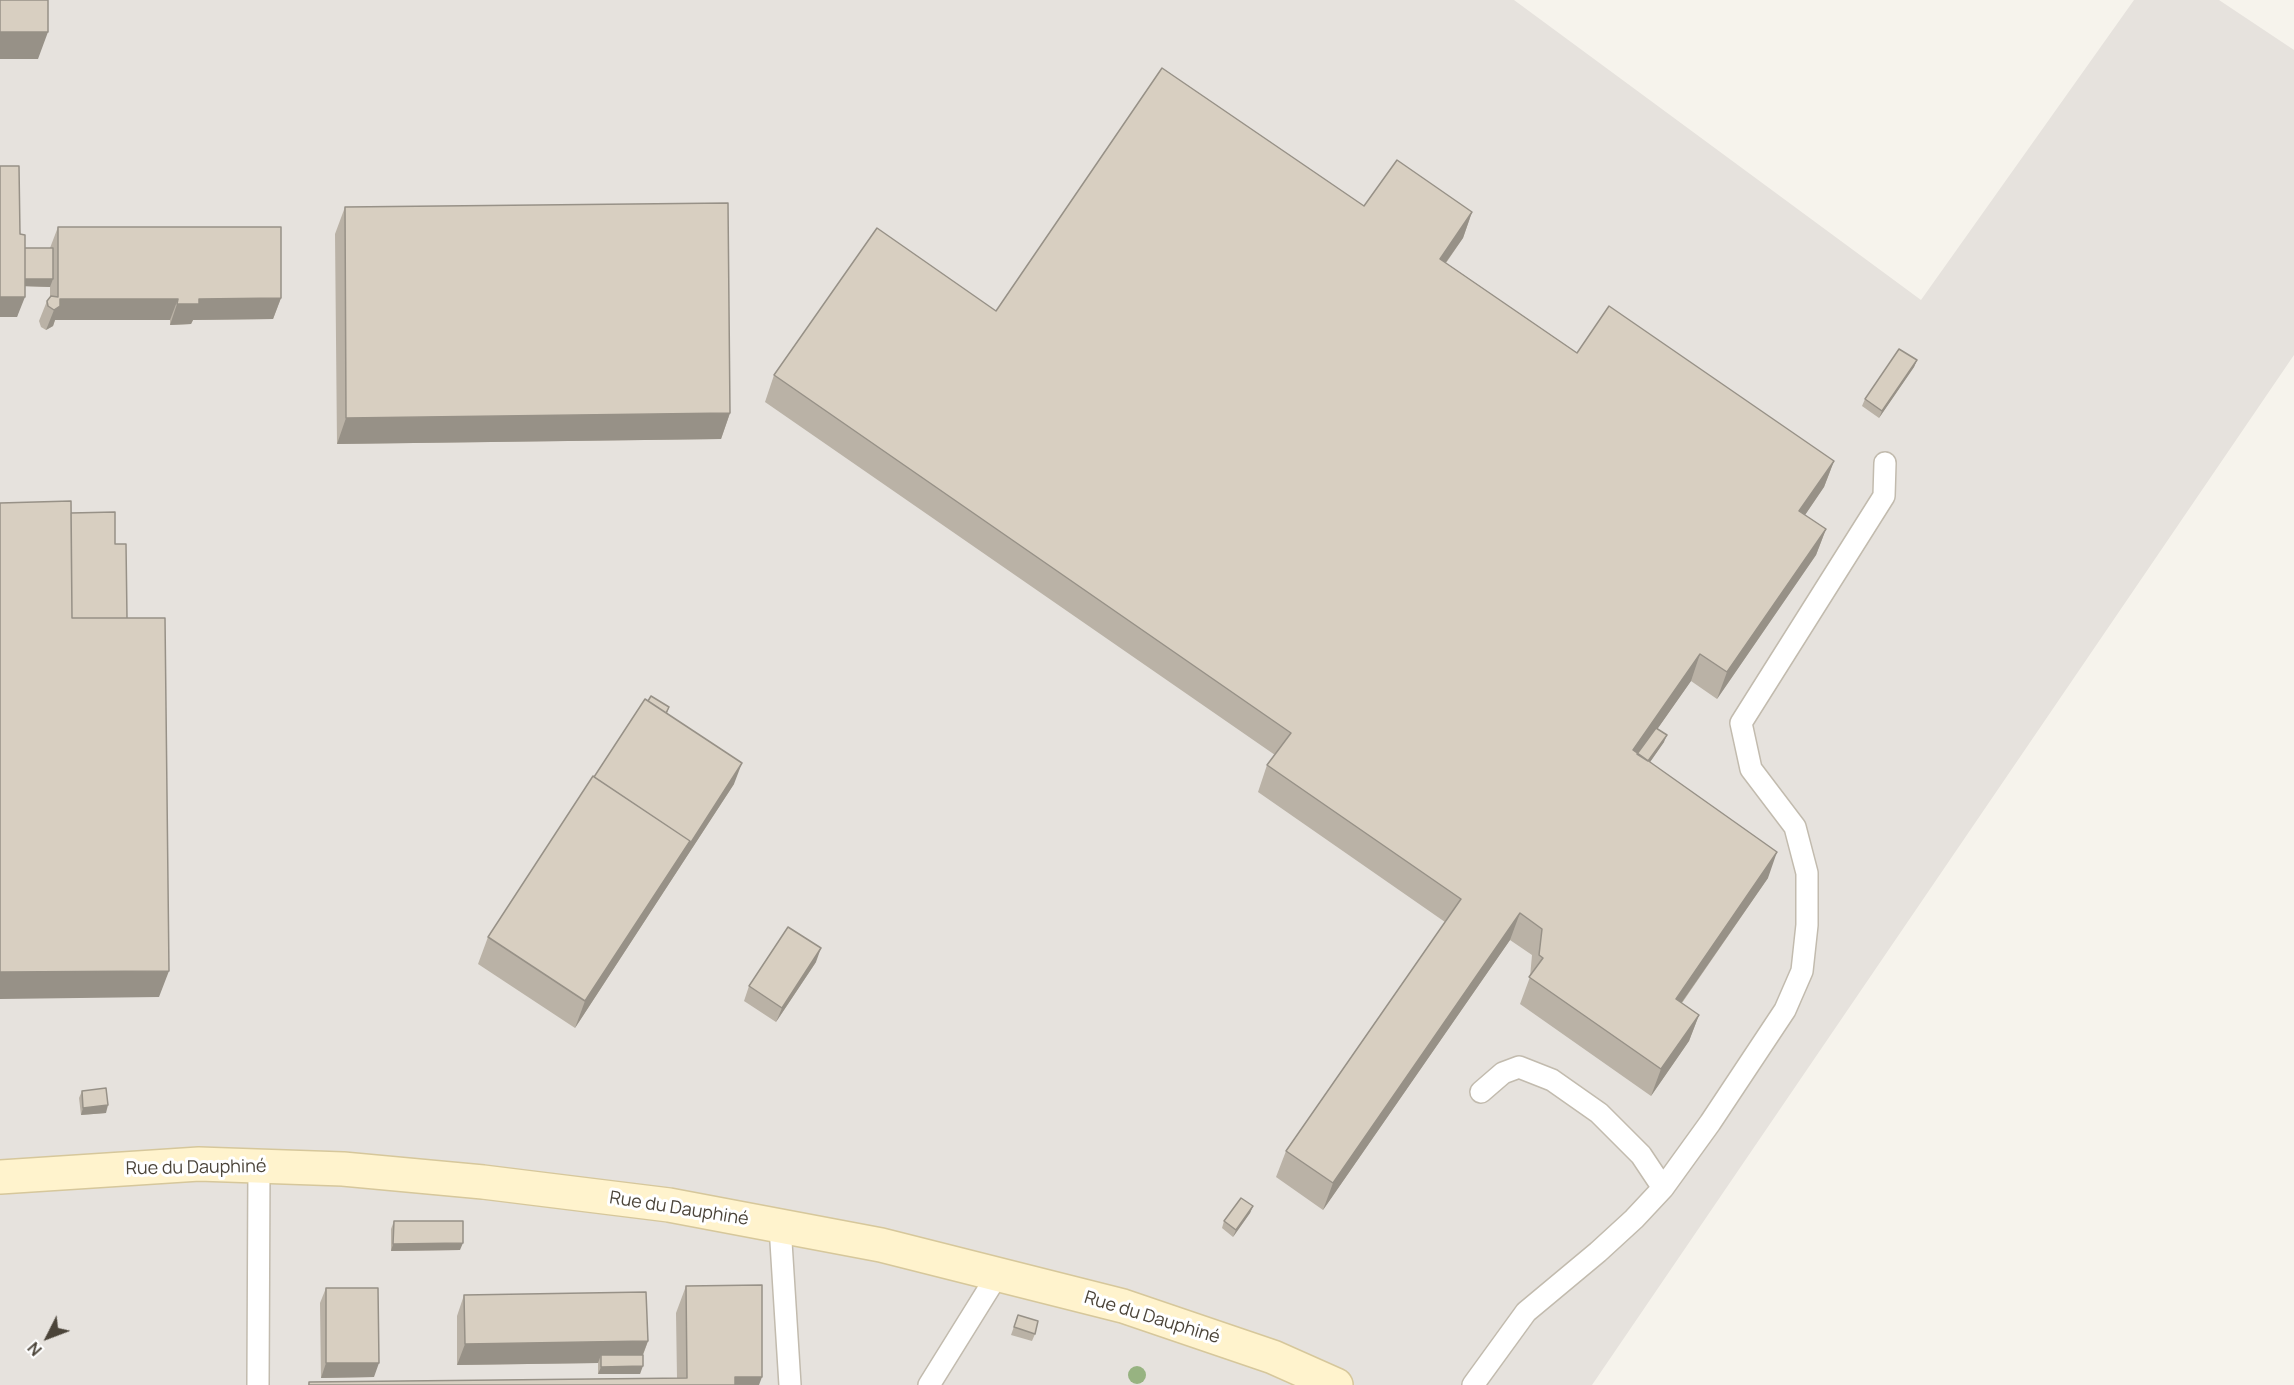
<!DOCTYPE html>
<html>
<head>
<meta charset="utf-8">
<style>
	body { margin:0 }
	#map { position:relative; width:2294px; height:1385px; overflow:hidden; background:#f6f3ec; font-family:Manrope,sans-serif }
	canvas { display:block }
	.north { position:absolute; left:18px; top:1307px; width:60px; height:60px; -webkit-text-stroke:4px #fff; paint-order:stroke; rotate:228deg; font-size:16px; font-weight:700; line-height:24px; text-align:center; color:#4b4439 }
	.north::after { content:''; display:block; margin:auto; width:21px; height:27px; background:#4b4439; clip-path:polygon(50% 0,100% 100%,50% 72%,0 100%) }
</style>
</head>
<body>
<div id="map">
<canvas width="2294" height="1385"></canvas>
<div class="north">N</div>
</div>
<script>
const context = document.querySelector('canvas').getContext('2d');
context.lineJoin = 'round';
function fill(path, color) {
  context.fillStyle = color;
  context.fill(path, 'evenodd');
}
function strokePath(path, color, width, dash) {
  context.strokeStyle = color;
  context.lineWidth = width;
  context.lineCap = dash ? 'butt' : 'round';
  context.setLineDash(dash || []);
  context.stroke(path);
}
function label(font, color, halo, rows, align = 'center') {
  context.font = font + ' Manrope,sans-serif';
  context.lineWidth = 6;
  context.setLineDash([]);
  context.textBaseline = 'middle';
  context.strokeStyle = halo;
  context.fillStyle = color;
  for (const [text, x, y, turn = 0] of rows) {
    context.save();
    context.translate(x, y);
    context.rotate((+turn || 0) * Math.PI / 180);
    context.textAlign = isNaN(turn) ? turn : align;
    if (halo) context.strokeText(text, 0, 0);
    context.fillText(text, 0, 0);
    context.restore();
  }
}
fill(new Path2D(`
	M 0,0 L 1514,0 L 1921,300 L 2134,0 L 2219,0 L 2294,50 L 2294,355 L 1592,1385 L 0,1385 Z`), '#e6e2dd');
const lane = new Path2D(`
	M 1481,1092 L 1503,1073 L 1519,1067 L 1552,1080 L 1599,1113 L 1641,1155 L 1663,1188
	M 780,1226 L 790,1385
	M 258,1385 L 259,1166
	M 929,1385 L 998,1274
	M 1473,1385 L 1526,1312 L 1598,1252 L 1634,1219 L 1663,1188 L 1710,1123 L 1785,1010 L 1802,971 L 1807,925 L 1807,873 L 1795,827 L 1751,769 L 1741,723 L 1884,496 L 1885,463`);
const secondary = new Path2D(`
	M 0,1177 L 199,1164 L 343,1169 L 483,1182 L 669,1205 L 881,1245 L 1123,1306 L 1273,1357 L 1336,1385`);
strokePath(lane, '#c2bbae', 24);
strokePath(secondary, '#d6c79b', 36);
strokePath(lane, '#fff', 21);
strokePath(secondary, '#fff3cd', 33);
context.fillStyle = '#97b381';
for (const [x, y] of [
	[1137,1375]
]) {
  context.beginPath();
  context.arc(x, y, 9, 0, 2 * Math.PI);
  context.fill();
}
fill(new Path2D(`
	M 0,166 L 25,248 L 50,248 L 58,227 L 281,298 L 273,319 L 193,320 L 191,324 L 170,325 L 170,320 L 55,320 L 53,326 L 46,330 L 41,327 L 39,321 L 47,301 L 50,297 L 50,287 L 25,286 L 17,317 L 0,317 Z
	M 1364,206 L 1472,212 L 1463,238 L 1446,263 L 1577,353 L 1834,461 L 1824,487 L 1805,515 L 1826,529 L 1816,555 L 1717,699 L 1691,681 L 1657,729 L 1664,742 L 1650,762 L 1768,878 L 1682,1003 L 1699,1015 L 1689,1041 L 1651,1096 L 1520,1004 L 1530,977 L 1532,955 L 1510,940 L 1323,1210 L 1276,1177 L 1286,1151 L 1445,922 L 1258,792 L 1267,765 L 1275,755 L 765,402 L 774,375 L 996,311 Z
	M 345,207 L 730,413 L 721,439 L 337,444 L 335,234 Z
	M 1917,360 L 1914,367 L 1879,418 L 1862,406 L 1865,399 Z
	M 648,701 L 669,707 L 667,714 L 734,784 L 575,1028 L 478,964 L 488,937 L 594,777 Z
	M 816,962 L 776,1022 L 744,1001 L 749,986 Z
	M 82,1091 L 106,1113 L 81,1115 L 79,1098 Z
	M 1253,1206 L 1250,1213 L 1233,1237 L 1222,1228 L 1224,1221 Z
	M 394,1221 L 460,1250 L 391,1251 L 391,1229 Z
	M 686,1286 L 759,1385 L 308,1385 L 309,1382 L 677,1378 L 676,1313 Z
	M 326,1288 L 374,1377 L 321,1378 L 320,1303 Z
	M 464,1295 L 648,1341 L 643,1355 L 640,1374 L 598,1374 L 598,1363 L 457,1365 L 457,1316 Z
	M 1018,1315 L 1035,1334 L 1032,1341 L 1011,1335 Z`), '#bab2a6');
fill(new Path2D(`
	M 0,32 L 48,32 L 38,59 L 0,59 Z
	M 1472,212 L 1463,238 L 1430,285 L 1440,259 Z
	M 20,279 L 53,279 L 50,287 L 18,286 Z
	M 0,297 L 25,297 L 17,317 L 0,317 Z
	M 281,298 L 273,319 L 193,320 L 191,324 L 170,325 L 177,304 L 199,299 Z
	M 60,299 L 178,299 L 170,320 L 55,320 L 53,326 L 46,330 L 54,310 Z
	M 1917,360 L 1914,367 L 1879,418 L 1882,411 Z
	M 730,413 L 721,439 L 337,444 L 346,418 Z
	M 1834,461 L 1824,487 L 1790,537 L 1799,511 Z
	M 1826,529 L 1816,555 L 1717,699 L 1727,672 Z
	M 1700,654 L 1691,681 L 1628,771 L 1633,750 Z
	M 1667,735 L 1664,742 L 1634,785 L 1637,777 Z
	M 742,763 L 734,784 L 575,1028 L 585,1001 L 690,841 Z
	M 1777,852 L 1768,878 L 1666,1025 L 1676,999 Z
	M 1520,913 L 1510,940 L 1323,1210 L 1333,1183 Z
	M 821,948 L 816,962 L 776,1022 L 782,1008 Z
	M 169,971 L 159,997 L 0,999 L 0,972 Z
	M 1699,1015 L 1689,1041 L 1651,1096 L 1661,1069 Z
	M 108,1105 L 106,1113 L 81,1115 L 83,1108 Z
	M 1253,1206 L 1250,1213 L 1233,1237 L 1236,1230 Z
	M 463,1243 L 460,1250 L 391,1251 L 393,1244 Z
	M 648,1341 L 640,1362 L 601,1355 L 598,1363 L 457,1365 L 465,1344 Z
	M 326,1363 L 379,1363 L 374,1377 L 321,1378 Z
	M 643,1366 L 640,1374 L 598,1374 L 601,1367 Z
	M 735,1377 L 762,1377 L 759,1385 L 732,1385 Z`), '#979187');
const building = new Path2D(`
	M 0,0 L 48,0 L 48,32 L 0,32 Z
	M 1162,68 L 1364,206 L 1397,160 L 1472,212 L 1440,259 L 1577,353 L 1609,306 L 1834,461 L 1799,511 L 1826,529 L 1727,672 L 1700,654 L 1633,750 L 1777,852 L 1676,999 L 1699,1015 L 1661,1069 L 1529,977 L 1543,958 L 1539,955 L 1542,929 L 1520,913 L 1333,1183 L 1286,1151 L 1461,899 L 1267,765 L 1291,733 L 774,375 L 877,228 L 996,311 Z
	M 0,166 L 19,166 L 20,234 L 25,235 L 25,297 L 0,297 Z
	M 728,203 L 730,413 L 346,418 L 345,207 Z
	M 58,227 L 281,227 L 281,298 L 199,299 L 199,304 L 177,304 L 178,299 L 60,299 L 60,306 L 54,310 L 48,306 L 47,301 L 51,296 L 58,297 Z
	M 25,248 L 53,248 L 53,279 L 25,279 Z
	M 1899,349 L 1917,360 L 1882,411 L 1865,399 Z
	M 71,501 L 72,618 L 165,618 L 169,971 L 0,972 L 0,503 Z
	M 115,512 L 115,544 L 126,544 L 127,618 L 72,618 L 71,513 Z
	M 651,696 L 669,707 L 666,713 L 648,701 Z
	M 645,699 L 742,763 L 688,847 L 690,841 L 594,777 Z
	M 1656,728 L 1667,735 L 1648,761 L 1637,754 Z
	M 593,776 L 690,841 L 585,1001 L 488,937 Z
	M 788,927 L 821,948 L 782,1008 L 749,986 Z
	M 106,1088 L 108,1105 L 83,1108 L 82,1091 Z
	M 1241,1198 L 1253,1206 L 1236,1230 L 1224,1221 Z
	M 394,1221 L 463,1221 L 463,1243 L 393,1244 Z
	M 762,1285 L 762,1377 L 735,1377 L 735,1385 L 309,1385 L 309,1382 L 687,1378 L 686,1286 Z
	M 326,1288 L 378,1288 L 379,1363 L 326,1363 Z
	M 646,1292 L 648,1341 L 465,1344 L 464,1295 Z
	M 1018,1315 L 1038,1321 L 1035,1334 L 1014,1327 Z
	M 601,1355 L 643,1355 L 643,1366 L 601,1367 Z`);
fill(building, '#d8cfc1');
strokePath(building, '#979187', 1.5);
label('18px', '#4b4439', '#fff', [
	["Rue du Dauphiné",196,1168,-1],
	["Rue du Dauphiné",679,1209,9],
	["Rue du Dauphiné",1152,1318,17]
]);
</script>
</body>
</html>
